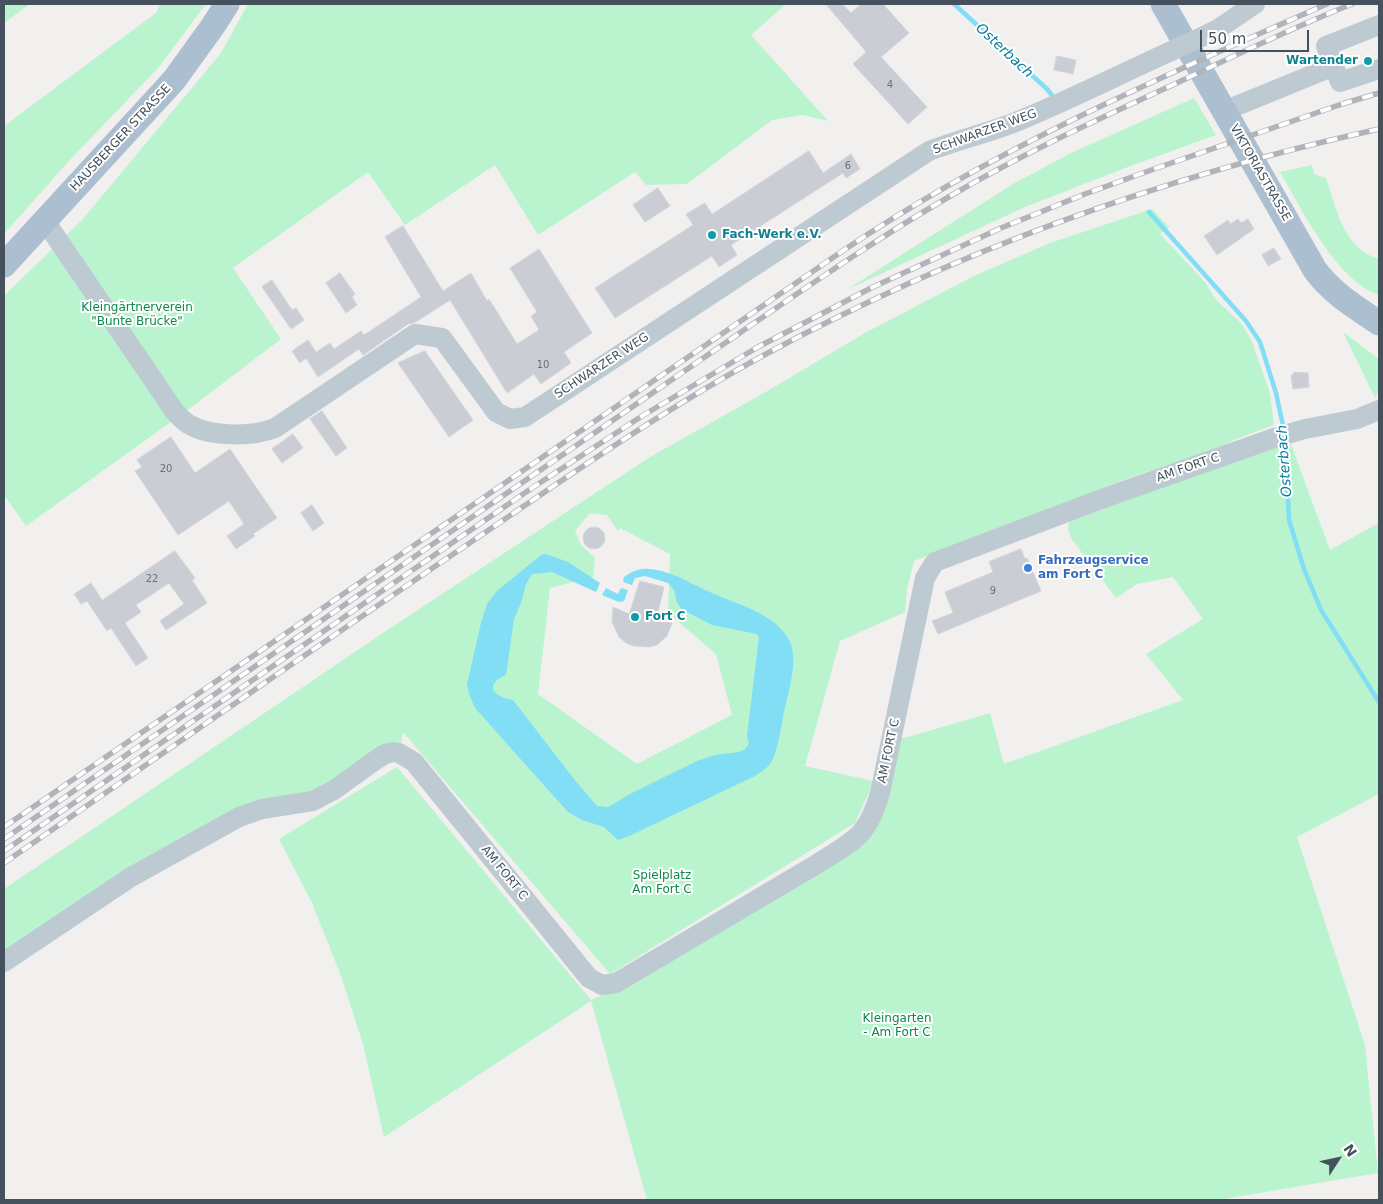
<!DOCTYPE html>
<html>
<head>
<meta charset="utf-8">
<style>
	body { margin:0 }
	#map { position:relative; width:1383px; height:1204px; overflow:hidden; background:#f2efef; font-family:"DejaVu Sans",sans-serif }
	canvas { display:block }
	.frame { position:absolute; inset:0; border:5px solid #45525e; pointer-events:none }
	.north { position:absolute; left:1313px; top:1134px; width:50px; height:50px; -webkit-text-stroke:4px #fff; paint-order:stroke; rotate:55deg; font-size:14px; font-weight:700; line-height:20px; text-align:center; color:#45525e }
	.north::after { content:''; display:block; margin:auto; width:18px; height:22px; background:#45525e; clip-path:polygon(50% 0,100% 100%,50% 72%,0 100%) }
	.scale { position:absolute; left:1200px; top:30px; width:109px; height:22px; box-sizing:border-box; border:2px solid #45525e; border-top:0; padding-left:6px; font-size:15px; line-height:18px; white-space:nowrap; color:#45525e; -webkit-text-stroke:4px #fff; paint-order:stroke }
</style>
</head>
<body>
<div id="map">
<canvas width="1383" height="1204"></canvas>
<div class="frame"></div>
<div class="north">N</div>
<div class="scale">50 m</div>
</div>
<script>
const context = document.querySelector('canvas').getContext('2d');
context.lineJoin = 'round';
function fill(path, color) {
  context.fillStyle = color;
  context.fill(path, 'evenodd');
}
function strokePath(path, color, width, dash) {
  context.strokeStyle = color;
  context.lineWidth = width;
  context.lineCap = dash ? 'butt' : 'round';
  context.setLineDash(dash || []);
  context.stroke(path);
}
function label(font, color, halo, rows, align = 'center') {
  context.font = font + ' "DejaVu Sans",sans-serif';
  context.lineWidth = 4;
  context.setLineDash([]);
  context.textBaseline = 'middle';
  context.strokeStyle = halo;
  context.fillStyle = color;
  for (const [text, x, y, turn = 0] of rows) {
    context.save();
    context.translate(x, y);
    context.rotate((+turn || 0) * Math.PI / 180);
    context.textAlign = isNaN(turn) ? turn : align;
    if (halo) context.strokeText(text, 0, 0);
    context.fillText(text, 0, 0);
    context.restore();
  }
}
fill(new Path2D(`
	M 4,4 L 30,4 L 4,23 Z
	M 160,4 L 206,4 L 159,67 L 68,162 L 4,234 L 4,126 L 156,13 Z
	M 248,4 L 786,4 L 751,35 L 828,121 L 803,115 L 772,120 L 687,184 L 646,185 L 635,172 L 538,235 L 495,165 L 405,225 L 368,172 L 233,268 L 281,339 L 185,412 L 26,526 L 4,495 L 4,296 L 82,220 L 221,53 Z
	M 1194,98 L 1216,135 L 1133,165 L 1025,207 L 846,290 L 1013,184 L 1071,153 Z
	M 1312,165 L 1314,174 L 1326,178 C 1337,210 1343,248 1379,259 L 1379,295 C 1337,281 1302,210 1280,172 Z
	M 1152,209 L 1169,227 L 1160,234 L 1205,282 L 1216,300 L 1240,322 L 1251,339 L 1270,393 L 1274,425 L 1236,439 L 1219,448 L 1129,478 L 914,561 L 907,589 L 905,612 L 840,641 L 805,766 L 874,781 L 855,823 L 610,974 L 403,732 L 400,749 L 332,788 L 274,804 L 4,958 L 4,889 L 386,631 L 650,457 L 771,389 L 863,334 L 974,276 L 1050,243 ZM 590,513 L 607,515 L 618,531 L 620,528 L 670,554 L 668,613 L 716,654 L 732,715 L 637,764 L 538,694 L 550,588 L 593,577 L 595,558 L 581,545 L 575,531 Z
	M 1343,332 L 1379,359 L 1379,390 L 1375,398 Z
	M 1290,442 L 1330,550 L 1379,523 L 1379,794 L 1297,837 L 1365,1045 L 1378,1173 L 1218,1200 L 647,1200 L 591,1001 L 384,1137 L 363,1044 L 340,973 L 312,903 L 279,839 L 397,767 L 591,1000 L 645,974 L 851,851 L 874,832 L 901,738 L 912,736 L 990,713 L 1004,764 L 1183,700 L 1146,654 L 1203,619 L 1173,577 L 1137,584 L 1116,598 L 1071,538 C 1068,530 1067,526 1071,519 Z`), '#b9f4cf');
fill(new Path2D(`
	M 546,554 L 568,562 L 600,583 L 596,592 L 552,572 L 532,574 L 526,584 L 521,603 L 514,619 L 506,675 C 483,685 494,697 513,700 L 574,779 L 597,806 L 608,807 L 630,794 L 697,761 L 715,755 L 739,752 L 745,749 L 749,744 L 747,736 L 759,637 L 757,634 L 712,625 L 681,609 L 677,602 L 674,590 L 668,583 L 645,576 L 635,578 L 632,585 L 623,582 L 624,577 C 632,572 638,568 648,569 C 671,570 691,584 712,593 C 738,605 776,613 790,642 C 799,662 787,696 783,717 C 781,729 777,754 770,764 C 766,769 760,772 755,776 L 627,837 L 618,840 L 604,827 L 582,820 L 568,812 L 475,708 L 469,694 L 467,684 L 481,623 L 487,604 L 497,591 L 541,555 Z
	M 606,588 L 618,594 L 621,588 L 628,590 L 624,601 L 619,602 L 602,595 Z`), '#81def5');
strokePath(new Path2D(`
	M 954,4 L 1047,89 L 1054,98
	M 1149,212 L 1246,321 L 1260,342 L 1276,393 L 1284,430
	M 1285,441 L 1289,520 L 1304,569 L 1321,610 L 1379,702`), '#81def5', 4.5);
const building = new Path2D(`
	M 826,4 L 842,4 L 851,13 L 861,4 L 883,4 L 909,33 L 881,57 L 927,107 L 908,124 L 853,64 L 866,52 Z
	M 1057,56 L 1076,60 L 1073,74 L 1054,70 Z
	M 809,151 L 823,173 L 851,154 L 860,169 L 846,178 L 843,173 L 731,245 L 737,255 L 719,267 L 712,256 L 615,318 L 595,288 L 693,225 L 686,214 L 705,203 L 712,214 Z
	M 658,188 L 670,206 L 645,222 L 633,205 Z
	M 1238,219 L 1241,223 L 1248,219 L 1254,229 L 1217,255 L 1204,236 L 1228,220 L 1230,224 Z
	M 403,226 L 443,291 L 471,273 L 487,301 L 489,299 L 517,344 L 539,330 L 531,316 L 537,312 L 510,268 L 539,249 L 592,333 L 564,352 L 571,363 L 541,384 L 534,374 L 507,393 L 450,300 L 414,323 L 408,324 L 363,355 L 359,349 L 318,377 L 306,358 L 300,363 L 292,351 L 308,340 L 316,352 L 330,343 L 334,349 L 361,331 L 364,335 L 421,297 L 385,237 Z
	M 1274,248 L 1281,259 L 1268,266 L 1262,255 Z
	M 340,273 L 355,294 L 352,297 L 357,305 L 346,313 L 326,283 Z
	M 272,280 L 292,310 L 296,308 L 304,320 L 291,329 L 262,287 Z
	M 425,351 L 473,420 L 449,437 L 398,363 Z
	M 1295,372 L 1308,373 L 1309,387 L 1293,389 L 1291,376 Z
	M 322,411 L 347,448 L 336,456 L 310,419 Z
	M 293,434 L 303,448 L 282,463 L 272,449 Z
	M 171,437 L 195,473 L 230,449 L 277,518 L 253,534 L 255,536 L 236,549 L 227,536 L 244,524 L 229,501 L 178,535 L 135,471 L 142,467 L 137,460 Z
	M 312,505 L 324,523 L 313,531 L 301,513 Z
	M583 538a11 11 0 1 1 22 0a11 11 0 1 1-22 0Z
	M 1021,549 L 1025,559 L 1027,558 L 1041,591 L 938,634 L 932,621 L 953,613 L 945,592 L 993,572 L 989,562 Z
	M 175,551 L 195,578 L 192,580 L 207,603 L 166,630 L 160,621 L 184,604 L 169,583 L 136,605 L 141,612 L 125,623 L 148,658 L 136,666 L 111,628 L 107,631 L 87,601 L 81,604 L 74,594 L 91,583 L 102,600 Z
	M 640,581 L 664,587 L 656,621 L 672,623 L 667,636 L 657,645 L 649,647 L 634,646 L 626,643 L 619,637 L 612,622 L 613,607 L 629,614 Z`);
fill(building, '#caced4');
strokePath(building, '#d2d5db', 1);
strokePath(new Path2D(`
	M 1379,25 L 1326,46 L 1340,82 L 1379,69
	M 1206,35 L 1218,29 L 1255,4
	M 1224,111 L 1334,66
	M 45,221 L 175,412 C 180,417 184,422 190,425 C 211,437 253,437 275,428 L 415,334 L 442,338 L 496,412 L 510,419 L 525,417 L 929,151 C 960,139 993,132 1023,119 C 1073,98 1121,74 1169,52
	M 4,962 L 131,877 L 239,817 L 262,809 L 313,801 L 334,790 L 377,759 L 385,754 L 394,752 L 399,753 L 414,762 L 589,978 L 602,985 L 616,983 L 817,864 C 854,840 867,838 880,793 L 925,578 L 935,562 L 1107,497 L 1277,437 L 1305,429 L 1357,419 L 1379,410`), '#becad2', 20);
strokePath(new Path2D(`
	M 1163,4 L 1315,270 C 1332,293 1355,307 1379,323
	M 4,265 L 174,80 L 213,26 L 227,4`), '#acbfd1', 25);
const rail = new Path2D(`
	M 4,827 L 844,250 C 994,149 1161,77 1327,4
	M 4,839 L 747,328 C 813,283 878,238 947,198 C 1018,156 1092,122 1166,88 C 1228,59 1289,29 1352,4
	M 4,851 L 529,490 L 642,416 L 758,347 L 871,288 L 1001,228 L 1085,194 L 1154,169 L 1342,104 L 1379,93
	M 4,863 C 149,763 294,662 440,563 C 547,491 652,416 766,354 C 959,250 1165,176 1379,129`);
strokePath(rail, '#b0b4ba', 5.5);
strokePath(rail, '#fff', 4, [11]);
strokePath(new Path2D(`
	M 1169,52 L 1206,35`), '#becad2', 20);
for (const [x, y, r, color] of [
	[1368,61,5,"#0f9aa8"],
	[712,235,5,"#0f9aa8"],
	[1028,568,5,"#3f7fe0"],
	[635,617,5,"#0f9aa8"]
]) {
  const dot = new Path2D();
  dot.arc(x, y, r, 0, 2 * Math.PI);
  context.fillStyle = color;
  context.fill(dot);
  strokePath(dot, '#fff', 2);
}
label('10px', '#66717c', null, [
	["4",890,85],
	["6",848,166],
	["10",543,365],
	["20",166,469],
	["22",152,579],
	["9",993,591]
]);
label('bold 12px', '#0d838f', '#fff', [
	["Wartender",1358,61,"right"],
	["Fach-Werk e.V.",722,235],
	["Fort C",645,617]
], 'left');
label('12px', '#45525e', '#fff', [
	["SCHWARZER WEG",985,132,-20],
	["HAUSBERGER STRASSE",121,138,-47],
	["VIKTORIASTRASSE",1260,173,60],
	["SCHWARZER WEG",602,366,-33],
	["AM FORT C",1188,468,-19],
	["AM FORT C",889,751,-78],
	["AM FORT C",504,873,51]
]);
label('12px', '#0d884a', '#fff', [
	["Kleingärtnerverein",137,308],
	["\"Bunte Brücke\"",137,322],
	["Spielplatz",662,876],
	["Am Fort C",662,890],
	["Kleingarten",897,1019],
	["- Am Fort C",897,1033]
]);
label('bold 12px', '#366cbe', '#fff', [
	["Fahrzeugservice",1038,561],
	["am Fort C",1038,575]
], 'left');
label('italic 14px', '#037e9d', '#fff', [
	["Osterbach",1004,51,43],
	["Osterbach",1285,461,-94]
]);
</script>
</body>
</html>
